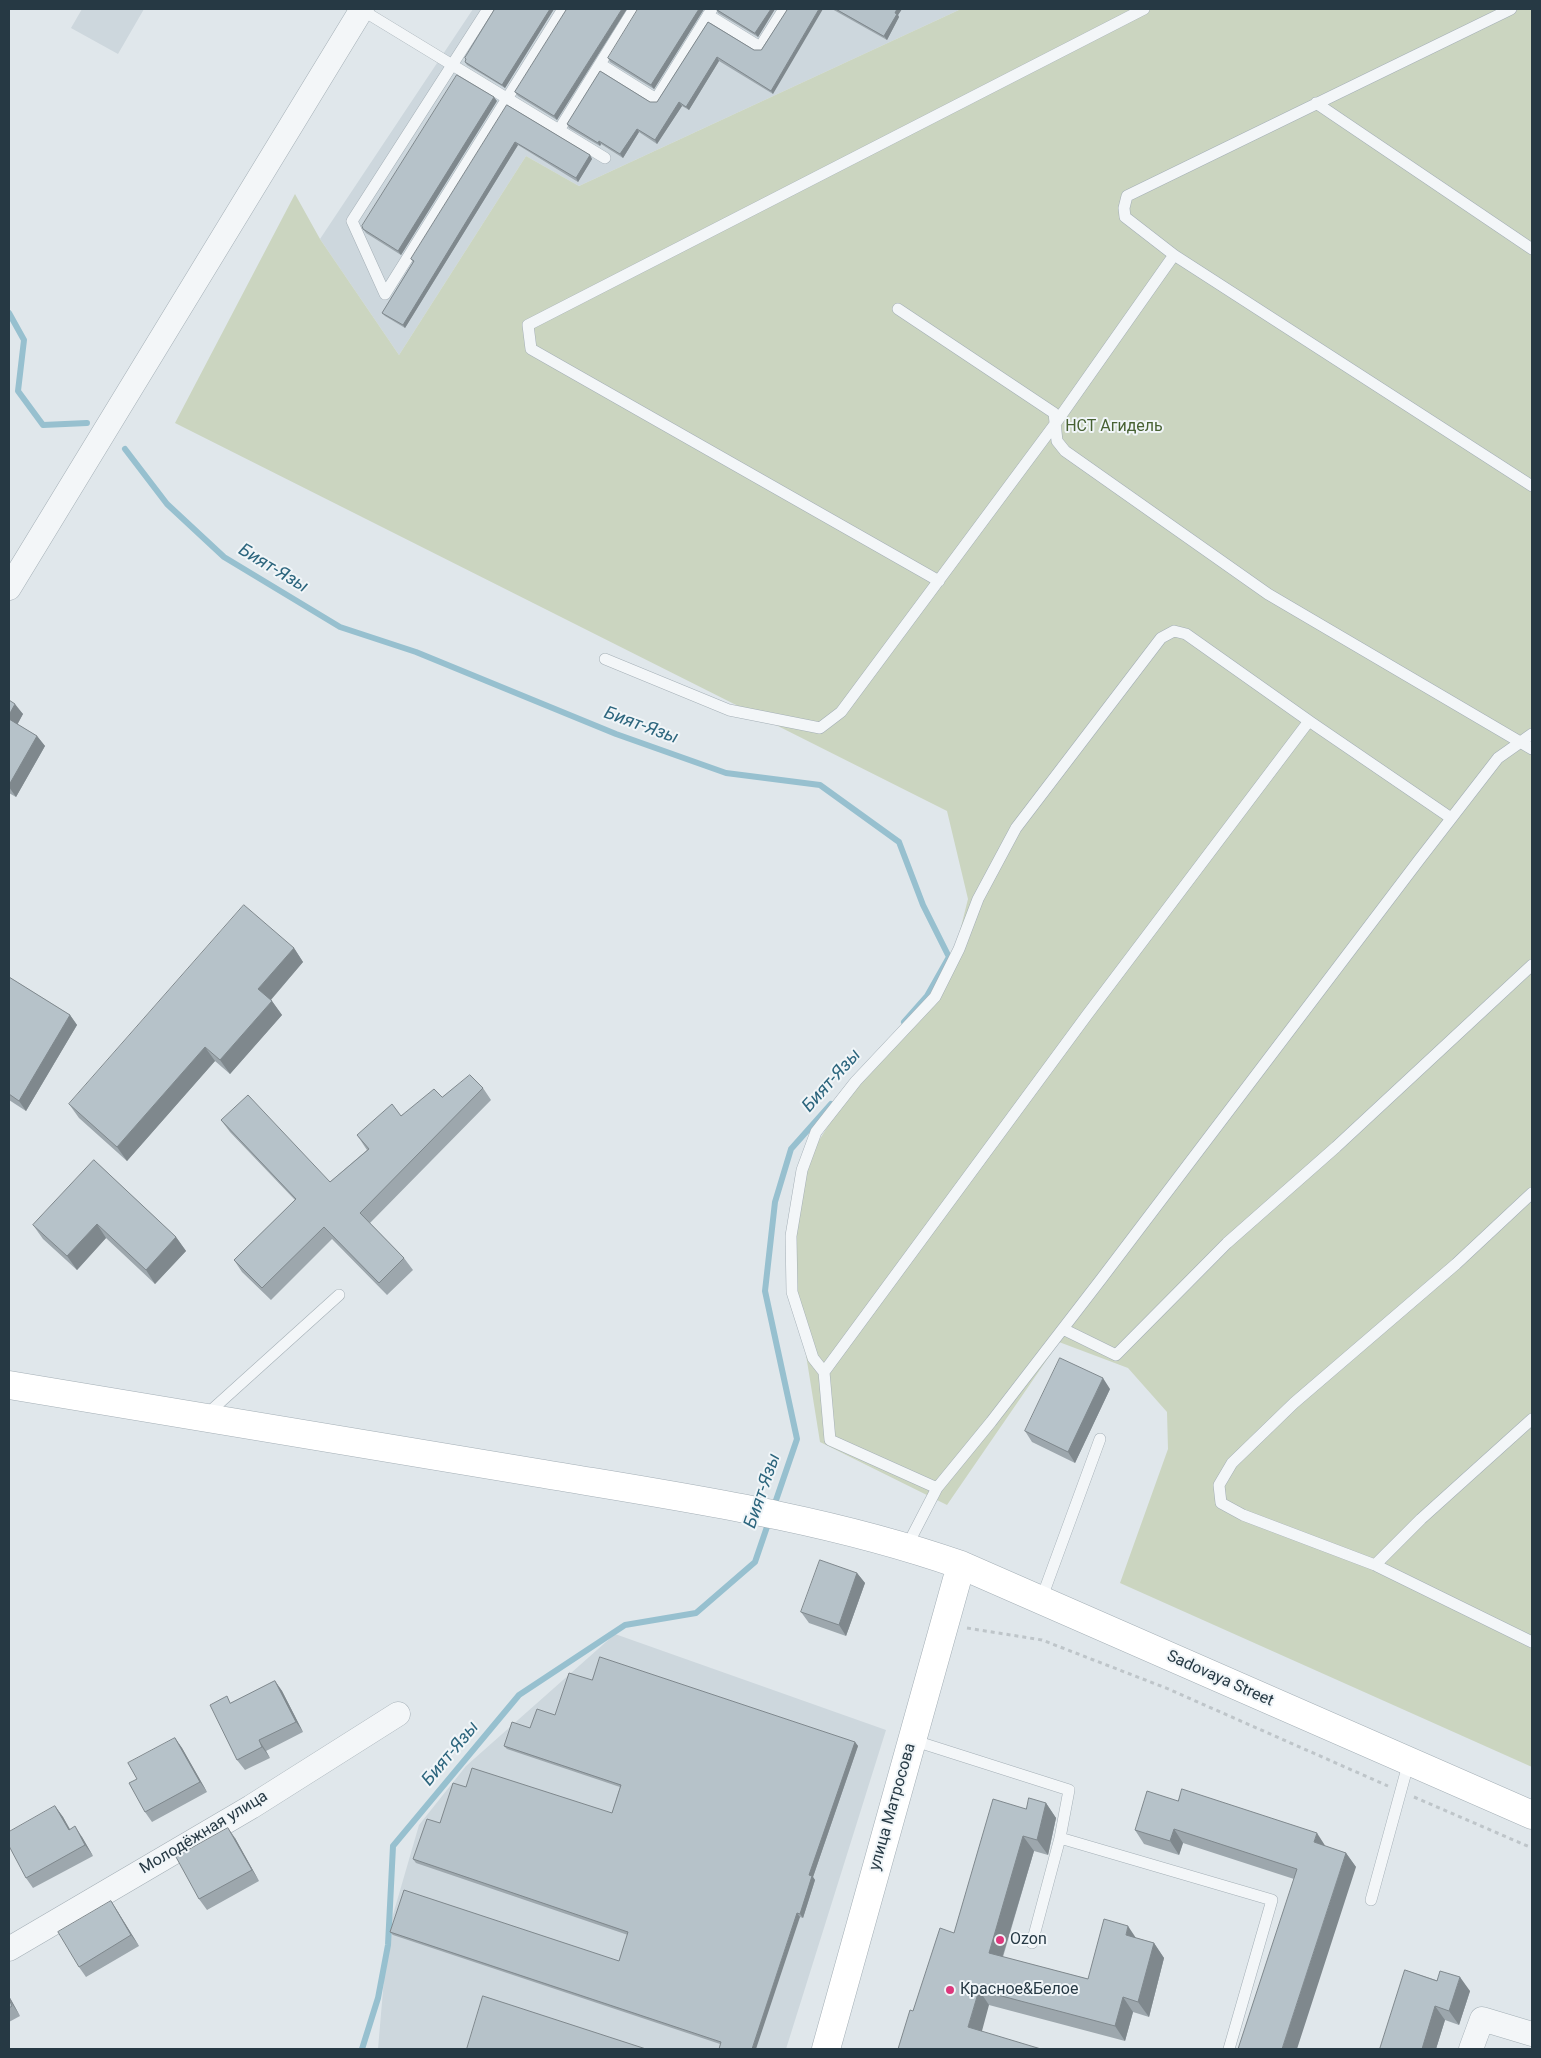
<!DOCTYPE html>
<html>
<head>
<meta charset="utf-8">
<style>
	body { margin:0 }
	#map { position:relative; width:1541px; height:2058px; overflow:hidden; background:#e0e7eb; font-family:Roboto,sans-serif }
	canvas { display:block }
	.frame { position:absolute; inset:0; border:10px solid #263944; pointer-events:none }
</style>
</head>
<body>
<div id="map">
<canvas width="1541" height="2058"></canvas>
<div class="frame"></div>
</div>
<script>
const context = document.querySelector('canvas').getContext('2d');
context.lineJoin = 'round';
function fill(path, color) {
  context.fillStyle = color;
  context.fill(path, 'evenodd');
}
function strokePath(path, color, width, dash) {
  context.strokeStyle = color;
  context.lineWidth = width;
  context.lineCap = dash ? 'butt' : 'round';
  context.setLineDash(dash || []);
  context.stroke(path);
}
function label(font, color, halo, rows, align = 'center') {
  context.font = font + ' Roboto,sans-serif';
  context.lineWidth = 4;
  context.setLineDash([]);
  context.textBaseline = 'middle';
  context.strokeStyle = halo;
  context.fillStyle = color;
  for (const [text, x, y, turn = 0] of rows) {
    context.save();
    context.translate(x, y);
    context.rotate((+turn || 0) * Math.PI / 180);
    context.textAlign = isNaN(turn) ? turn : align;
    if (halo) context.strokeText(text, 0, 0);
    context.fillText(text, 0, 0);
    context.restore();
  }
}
fill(new Path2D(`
	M 82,9 L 144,9 L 118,54 L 71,28 Z
	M 473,9 L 961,9 L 579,186 L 526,156 L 399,355 L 320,239 Z
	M 615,1634 L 886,1730 L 786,2049 L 378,2049 L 388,1932 L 419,1825 L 466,1766 Z`), '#cdd7dd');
fill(new Path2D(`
	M 961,9 L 1532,9 L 1532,1767 L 1120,1583 L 1168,1449 L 1167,1412 L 1128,1368 L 1059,1342 L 947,1505 L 820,1442 L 793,1274 L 799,1209 L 811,1153 L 847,1096 L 949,975 L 968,899 L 947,811 L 175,423 L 295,194 L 320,239 L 399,355 L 526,156 L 579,186 Z`), '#cbd5c0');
strokePath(new Path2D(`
	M 9,313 L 24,340 L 18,391 L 43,425 L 87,423
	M 125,449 L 167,504 L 224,557 L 340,627 L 416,652 L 616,734 L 726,773 L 820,785 L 899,842 L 923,905 L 949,957 L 927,996 L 904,1022
	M 773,1509 L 797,1439 L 765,1291 L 775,1202 L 791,1149 L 831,1104
	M 362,2049 L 378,1998 L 388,1945 L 393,1846 L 519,1695 L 625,1625 L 696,1613 L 755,1562 L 769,1521`), '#97c0cf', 6);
const lane = new Path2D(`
	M 362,10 L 605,158
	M 708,15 L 760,47 L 784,9
	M 600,64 L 656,99 L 712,9
	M 1316,103 L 1532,249
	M 559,130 L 634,9
	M 1174,255 L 1532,486
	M 385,294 L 563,9
	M 385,294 L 352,221 L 488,9
	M 898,309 L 1054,413 L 1057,441 L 1065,451 L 1268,594 L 1532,749
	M 939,581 L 531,349 L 528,325 L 1144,9
	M 605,659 L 729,710 L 820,728 L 841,712 L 1055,424 L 1174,255 L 1125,217 L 1124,208 L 1127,196 L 1511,9
	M 1532,1193 L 1456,1264 L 1294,1403 L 1232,1463 L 1219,1485 L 1221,1503 L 1243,1515 L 1375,1565 L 1532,1642
	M 1063,1329 L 1116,1355 L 1227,1243 L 1336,1147 L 1532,965
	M 824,1372 L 813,1358 L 792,1292 L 791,1236 L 802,1170 L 816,1132 L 856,1081 L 935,997 L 959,949 L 978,899 L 1016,828 L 1161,638 L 1174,631 L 1186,634 L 1309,721
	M 206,1415 L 339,1295
	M 937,1488 L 830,1440 L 824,1372 L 1087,1015 L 1309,721 L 1451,818
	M 907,1546 L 937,1488 L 991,1422 L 1102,1278 L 1419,860 L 1498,758 L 1532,734
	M 1375,1565 L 1421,1519 L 1532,1419
	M 1041,1600 L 1100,1439
	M 912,1740 L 1069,1790 L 1060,1838 L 1272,1900 L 1229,2049
	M 1371,1900 L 1409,1761
	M 1032,1943 L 1060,1838`);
const street = new Path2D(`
	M 9,588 L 362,9
	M 9,1949 L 251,1807 L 398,1714
	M 1471,2049 L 1482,2019 L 1532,2034`);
const secondary = new Path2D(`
	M 9,1385 C 185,1413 361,1443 538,1473 C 680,1497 824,1517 961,1565 L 1532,1815
	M 826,2049 L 961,1565`);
strokePath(lane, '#a4afb6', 12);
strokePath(street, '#a4afb6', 25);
strokePath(secondary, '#a4afb6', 29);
strokePath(new Path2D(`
	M 967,1628 L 1042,1640 L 1166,1688 L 1388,1786
	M 1414,1797 L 1532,1848`), '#bec5c9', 3, [4, 4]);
strokePath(lane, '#f3f6f8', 11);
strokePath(street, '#f3f6f8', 24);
strokePath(secondary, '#fff', 28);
fill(new Path2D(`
	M 495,9 L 554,9 L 505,88 L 467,65 L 465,62 L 466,60 L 465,58 Z
	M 567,9 L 557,120 L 518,96 L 515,92 Z
	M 704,9 L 654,89 L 610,62 L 608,58 Z
	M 716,9 L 775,9 L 758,37 L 718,13 Z
	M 788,9 L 773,94 L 719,61 L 689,110 L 682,106 L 657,144 L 639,132 L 623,158 L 601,144 L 600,146 L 569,128 L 567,124 L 650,102 L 657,102 L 708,22 L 754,50 L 761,50 Z
	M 832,9 L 902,9 L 898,15 L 899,17 L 887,40 Z
	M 497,101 L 401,255 L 366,233 L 363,229 Z
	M 507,105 L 590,155 L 592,159 L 578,182 L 518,145 L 405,328 L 385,316 L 382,313 L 413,262 L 411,259 Z
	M 9,700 L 23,714 L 17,724 L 37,736 L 45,746 L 16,797 L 9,793 Z
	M 294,948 L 303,962 L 271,1000 L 282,1015 L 230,1074 L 215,1061 L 127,1161 L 79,1118 L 69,1104 Z
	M 9,977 L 70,1015 L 77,1025 L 26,1111 L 9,1100 Z
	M 483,1088 L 491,1100 L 370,1223 L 404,1258 L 413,1270 L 387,1295 L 332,1239 L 271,1300 L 242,1272 L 234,1260 L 295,1200 L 230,1132 L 221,1120 L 330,1182 L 367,1150 L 357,1135 L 442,1097 Z
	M 94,1160 L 176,1237 L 186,1251 L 155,1284 L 106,1238 L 77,1270 L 43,1239 L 33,1225 Z
	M 1110,1389 L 1075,1463 L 1032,1442 L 1025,1431 Z
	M 857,1573 L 865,1583 L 846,1636 L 809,1623 L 801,1612 Z
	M 592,1680 L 855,1742 L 858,1746 L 813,1877 L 815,1880 L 803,1918 L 800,1917 L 720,2044 L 393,1935 L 390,1932 L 619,1961 L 628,1935 L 416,1863 L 413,1859 L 466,1787 L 612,1813 L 620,1787 L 507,1749 L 504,1746 L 530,1728 L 555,1715 Z
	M 275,1681 L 282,1691 L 303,1732 L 266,1751 L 270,1758 L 245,1770 L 237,1760 L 231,1703 Z
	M 175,1738 L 182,1748 L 207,1792 L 152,1822 L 145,1812 L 137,1779 Z
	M 1178,1801 L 1346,1853 L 1356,1867 L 1294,1879 L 1183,1843 L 1179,1855 L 1144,1844 L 1135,1830 Z
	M 1046,1803 L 1056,1818 L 1048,1855 L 1034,1851 L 1003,1957 L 1088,1979 L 1137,1938 L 1154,1943 L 1164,1958 L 1149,2017 L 1133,2012 L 1125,2041 L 989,2005 L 913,2011 L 954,1933 L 1026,1809 Z
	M 55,1806 L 63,1817 L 70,1829 L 82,1837 L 93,1856 L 33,1888 L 26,1878 Z
	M 235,1838 L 259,1881 L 207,1910 L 199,1899 Z
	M 111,1901 L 118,1912 L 139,1946 L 86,1977 L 79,1967 Z
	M 1405,1970 L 1470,1991 L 1459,2025 L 1445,2020 L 1436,2049 L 1380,2049 Z
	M 9,1996 L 20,2016 L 9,2022 Z`), '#9da7ad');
fill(new Path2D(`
	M 550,9 L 554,9 L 505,88 L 502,85 Z
	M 622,9 L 627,9 L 557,120 L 554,116 Z
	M 699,9 L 704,9 L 654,89 L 651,85 Z
	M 771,9 L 775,9 L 758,37 L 755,33 Z
	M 819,9 L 823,9 L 773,94 L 771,91 Z
	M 897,9 L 902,9 L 898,15 L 899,17 L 887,40 L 884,36 Z
	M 717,57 L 719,61 L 689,110 L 686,107 Z
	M 494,97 L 497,101 L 401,255 L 398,251 Z
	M 679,102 L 682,106 L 657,144 L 655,140 Z
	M 637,129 L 639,132 L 623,158 L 620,154 Z
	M 599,141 L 601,144 L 600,146 L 598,143 Z
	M 515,142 L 518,145 L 405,328 L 403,325 Z
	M 590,155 L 592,159 L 578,182 L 576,178 Z
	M 15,704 L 23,714 L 15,729 L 9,720 L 9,715 Z
	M 37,736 L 45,746 L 16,797 L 9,787 L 9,785 Z
	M 294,948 L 303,962 L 268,1003 L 258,989 Z
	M 272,1001 L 282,1015 L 230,1074 L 220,1060 Z
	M 70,1015 L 77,1025 L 26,1111 L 19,1101 Z
	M 205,1047 L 215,1061 L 127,1161 L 117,1147 Z
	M 97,1224 L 106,1238 L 77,1270 L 67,1256 Z
	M 176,1237 L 186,1251 L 155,1284 L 146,1270 Z
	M 1103,1378 L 1110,1389 L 1075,1463 L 1068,1452 Z
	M 857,1573 L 865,1583 L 846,1636 L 839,1625 Z
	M 275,1681 L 282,1691 L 303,1732 L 296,1722 Z
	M 175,1738 L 182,1748 L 207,1792 L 200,1782 Z
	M 259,1740 L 266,1751 L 270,1758 L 262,1747 Z
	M 855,1742 L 858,1746 L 813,1877 L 815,1880 L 803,1918 L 800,1914 L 809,1875 Z
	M 1046,1803 L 1056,1818 L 1048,1855 L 1037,1840 Z
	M 55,1806 L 63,1817 L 76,1841 L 69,1830 Z
	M 75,1826 L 82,1837 L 93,1856 L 85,1845 Z
	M 228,1828 L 235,1838 L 259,1881 L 252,1870 Z
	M 1174,1829 L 1183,1843 L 1179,1855 L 1170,1841 Z
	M 1317,1833 L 1326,1847 L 1314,1842 Z
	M 1023,1836 L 1034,1851 L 999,1968 L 989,1953 Z
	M 1346,1853 L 1356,1867 L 1297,2049 L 1282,2049 Z
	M 111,1901 L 118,1912 L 139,1946 L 131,1935 Z
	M 797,1913 L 800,1917 L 756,2049 L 752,2049 Z
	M 1128,1926 L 1138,1941 L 1126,1935 Z
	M 1154,1943 L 1164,1958 L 1149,2017 L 1138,2002 Z
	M 1460,1977 L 1470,1991 L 1459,2025 L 1449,2011 Z
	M 979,1990 L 989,2005 L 979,2042 L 968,2027 Z
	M 9,1996 L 20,2016 L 9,1999 Z
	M 1123,1997 L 1133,2012 L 1125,2041 L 1115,2026 Z
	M 1435,2006 L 1445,2020 L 1436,2049 L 1422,2049 Z`), '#7f888d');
const building = new Path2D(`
	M 495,9 L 550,9 L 502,85 L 465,62 L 466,59 L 465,58 Z
	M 567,9 L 622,9 L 554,116 L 515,92 Z
	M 638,9 L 699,9 L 651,85 L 608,58 Z
	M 716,9 L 771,9 L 755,33 Z
	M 788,9 L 819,9 L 771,91 L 717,57 L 686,107 L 679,102 L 655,140 L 637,129 L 620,154 L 599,141 L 598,143 L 567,124 L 600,71 L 650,102 L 657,102 L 708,22 L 754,50 L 761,50 Z
	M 836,9 L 897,9 L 895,13 L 897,14 L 884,36 Z
	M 457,75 L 494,97 L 398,251 L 363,229 L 362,226 Z
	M 507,105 L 590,155 L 576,178 L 515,142 L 403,325 L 382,313 L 414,261 L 411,259 Z
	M 9,700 L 15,704 L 9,715 Z
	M 9,719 L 37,736 L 9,785 Z
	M 244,905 L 294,948 L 258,989 L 272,1001 L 220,1060 L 205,1047 L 117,1147 L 69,1104 Z
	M 9,977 L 70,1015 L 19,1101 L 9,1094 Z
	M 470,1075 L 483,1088 L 360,1213 L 404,1258 L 379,1283 L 324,1227 L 262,1288 L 234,1260 L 296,1199 L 221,1120 L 248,1095 L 330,1182 L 369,1149 L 357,1135 L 392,1104 L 401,1116 L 434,1089 L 442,1097 Z
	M 94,1160 L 176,1237 L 146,1270 L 97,1224 L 67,1256 L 33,1225 Z
	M 1060,1358 L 1103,1378 L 1068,1452 L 1025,1431 Z
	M 820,1560 L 857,1573 L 839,1625 L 801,1612 Z
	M 600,1657 L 855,1742 L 809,1875 L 812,1876 L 800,1914 L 797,1913 L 752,2049 L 719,2049 L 721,2042 L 390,1932 L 404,1890 L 619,1961 L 628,1932 L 413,1859 L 427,1819 L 440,1823 L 453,1783 L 466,1787 L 472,1768 L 612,1813 L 621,1785 L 504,1746 L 512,1722 L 530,1728 L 537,1709 L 555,1715 L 569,1673 L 592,1680 Z
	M 275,1681 L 296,1722 L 259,1740 L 262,1747 L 237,1760 L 210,1705 L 227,1696 L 230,1703 Z
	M 175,1738 L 200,1782 L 145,1812 L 129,1783 L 137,1779 L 128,1763 Z
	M 1182,1789 L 1317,1833 L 1314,1842 L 1346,1853 L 1282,2049 L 1238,2049 L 1297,1869 L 1174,1829 L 1170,1841 L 1135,1830 L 1147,1791 L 1178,1801 Z
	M 1029,1798 L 1046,1803 L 1037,1840 L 1023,1836 L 989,1953 L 1088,1979 L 1104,1919 L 1128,1926 L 1126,1935 L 1154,1943 L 1138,2002 L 1123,1997 L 1115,2026 L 979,1990 L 968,2027 L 1041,2049 L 898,2049 L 910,2010 L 913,2011 L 940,1928 L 954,1933 L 993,1799 L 1026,1809 Z
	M 55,1806 L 69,1830 L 75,1826 L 85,1845 L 26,1878 L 9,1846 L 9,1832 Z
	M 228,1828 L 252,1870 L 199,1899 L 176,1857 Z
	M 111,1901 L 131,1935 L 79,1967 L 58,1932 Z
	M 1405,1970 L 1437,1981 L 1440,1971 L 1460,1977 L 1449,2011 L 1435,2006 L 1422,2049 L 1380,2049 Z
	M 483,1996 L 646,2049 L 467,2049 Z
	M 9,1999 L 12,2006 L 9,2008 Z`);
fill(building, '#b6c2c9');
strokePath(building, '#7f888d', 1);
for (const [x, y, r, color] of [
	[1000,1940,5,"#dd377c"],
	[950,1990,5,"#dd377c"]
]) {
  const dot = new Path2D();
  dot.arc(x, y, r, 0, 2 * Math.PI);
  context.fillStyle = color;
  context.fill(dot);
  strokePath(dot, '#f0f5f8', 2);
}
label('16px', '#476132', '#f0f5f8', [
	["НСТ Агидель",1114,427]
]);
label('16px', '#263944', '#f0f5f8', [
	["Sadovaya Street",1220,1679,24],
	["улица Матросова",893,1807,-74],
	["Молодёжная улица",204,1833,-31]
]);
label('16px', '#263944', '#f0f5f8', [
	["Ozon",1010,1940],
	["Красное&Белое",960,1990]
], 'left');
label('italic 18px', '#2c657d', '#f0f5f8', [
	["Бият-Язы",273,569,31],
	["Бият-Язы",641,726,20],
	["Бият-Язы",832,1081,-48],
	["Бият-Язы",763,1491,-71],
	["Бият-Язы",451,1754,-50]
]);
</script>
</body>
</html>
